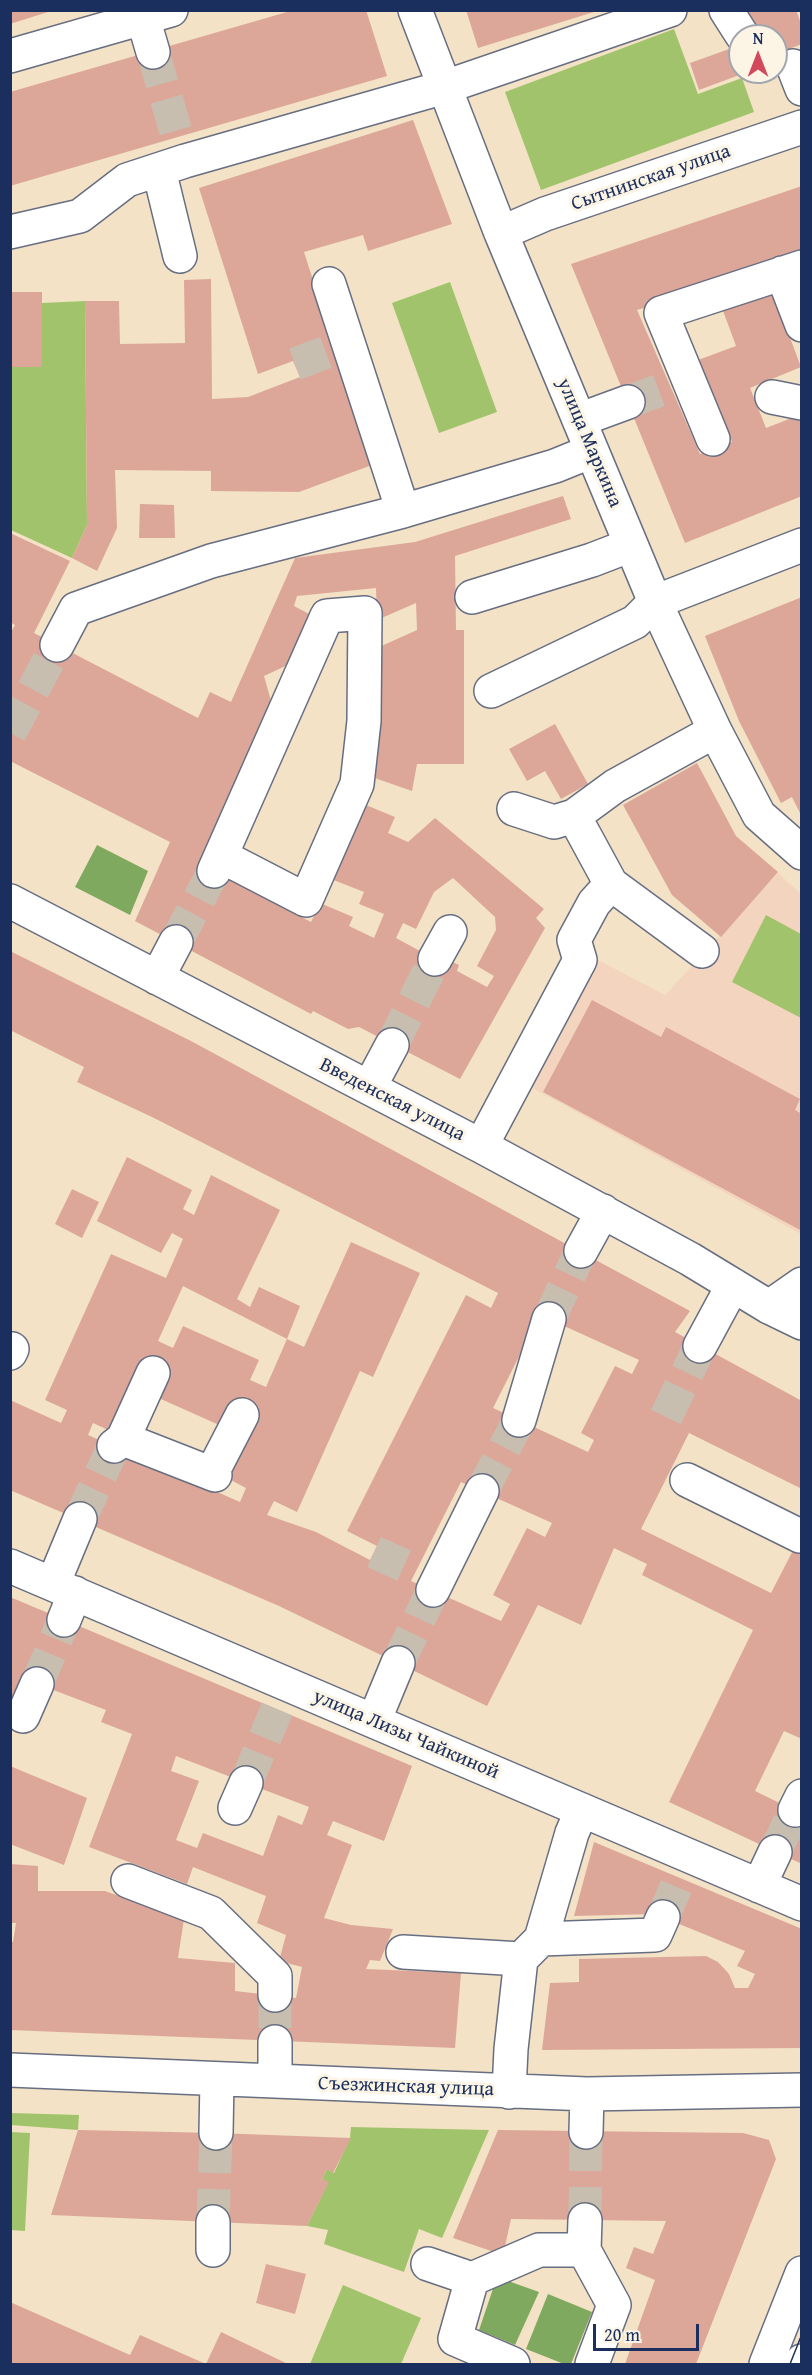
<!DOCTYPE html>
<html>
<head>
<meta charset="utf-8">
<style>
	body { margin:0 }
	#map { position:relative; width:812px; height:2375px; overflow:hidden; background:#f3e2c5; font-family:"Gentium Book Plus",serif }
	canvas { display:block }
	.frame { position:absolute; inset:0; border:12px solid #1b2f5e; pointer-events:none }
	.north { position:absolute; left:728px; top:24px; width:60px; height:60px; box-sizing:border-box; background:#fcf5e5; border:2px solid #a2a6af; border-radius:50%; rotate:0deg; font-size:16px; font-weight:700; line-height:24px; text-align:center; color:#1b2f5e }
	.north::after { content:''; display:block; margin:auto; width:21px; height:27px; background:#d1495b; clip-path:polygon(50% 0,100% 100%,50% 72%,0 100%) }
	.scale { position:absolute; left:593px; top:2324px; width:106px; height:27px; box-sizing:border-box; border:3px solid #1b2f5e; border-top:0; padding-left:8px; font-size:18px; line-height:21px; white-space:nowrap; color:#1b2f5e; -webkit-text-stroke:4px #fcf5e5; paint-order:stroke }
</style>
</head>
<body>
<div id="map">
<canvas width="812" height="2375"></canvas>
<div class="frame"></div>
<div class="north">N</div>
<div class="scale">20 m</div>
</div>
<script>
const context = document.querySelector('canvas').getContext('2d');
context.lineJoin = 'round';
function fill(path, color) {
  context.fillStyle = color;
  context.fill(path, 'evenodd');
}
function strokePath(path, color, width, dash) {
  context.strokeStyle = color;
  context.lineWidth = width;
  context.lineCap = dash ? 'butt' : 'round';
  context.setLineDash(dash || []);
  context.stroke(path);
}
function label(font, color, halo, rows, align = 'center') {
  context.font = font + ' "Gentium Book Plus",serif';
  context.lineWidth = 6;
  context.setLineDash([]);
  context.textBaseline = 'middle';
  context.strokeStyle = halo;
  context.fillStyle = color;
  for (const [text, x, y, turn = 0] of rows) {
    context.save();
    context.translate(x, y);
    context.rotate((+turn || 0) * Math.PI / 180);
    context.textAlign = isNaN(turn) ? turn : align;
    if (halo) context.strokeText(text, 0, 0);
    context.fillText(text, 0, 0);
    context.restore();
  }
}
fill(new Path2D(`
	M 778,873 L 801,894 L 801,1234 L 527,1085 L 594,958 L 665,995 Z`), '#f3d4bf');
fill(new Path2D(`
	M 674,29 L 698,94 L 742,78 L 754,112 L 541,190 L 505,92 Z
	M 450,282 L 497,412 L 439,433 L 392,303 Z
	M 85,301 L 87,525 L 72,558 L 11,530 L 11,367 L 42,367 L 42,303 Z
	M 766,915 L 801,934 L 801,1018 L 732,982 Z
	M 11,2113 L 79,2115 L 78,2130 L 11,2125 Z
	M 351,2127 L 489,2130 L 442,2238 L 419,2229 L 404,2272 L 324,2244 L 328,2230 L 307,2226 L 328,2183 L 322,2179 L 327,2169 L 334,2173 L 350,2138 Z
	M 10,2132 L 30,2133 L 25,2231 L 11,2230 Z
	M 343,2285 L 421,2318 L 401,2364 L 310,2364 Z`), '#a1c36c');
fill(new Path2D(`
	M 97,845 L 148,871 L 130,915 L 75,887 Z
	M 497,2277 L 539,2292 L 515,2345 L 479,2330 Z
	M 548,2294 L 592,2312 L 571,2364 L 564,2364 L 526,2349 Z`), '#80a960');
fill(new Path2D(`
	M 10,10 L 51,10 L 51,11 L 10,24 Z
	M 294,10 L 366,10 L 387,76 L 10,186 L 10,92 Z
	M 466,10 L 597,10 L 597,11 L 478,48 Z
	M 746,10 L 796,10 L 802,26 L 802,44 L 776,54 L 776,36 L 755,36 Z
	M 732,48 L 742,74 L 699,90 L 690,63 Z
	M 413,120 L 452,224 L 368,251 L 363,235 L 304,252 L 372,465 L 299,492 L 211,491 L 211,471 L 115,470 L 117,528 L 97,571 L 72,558 L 87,525 L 85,301 L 119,301 L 120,344 L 185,343 L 184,280 L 211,279 L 212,399 L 248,397 L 300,377 L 293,361 L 258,374 L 199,188 Z
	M 802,186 L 802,258 L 637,310 L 700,454 L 732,442 L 698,360 L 736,346 L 719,300 L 769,282 L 801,367 L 750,388 L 766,428 L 802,414 L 802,496 L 685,543 L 571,264 Z
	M 10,292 L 42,292 L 42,367 L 10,367 Z
	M 563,496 L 571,519 L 455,556 L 456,630 L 464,630 L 464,764 L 417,764 L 412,791 L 369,776 L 377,648 L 417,630 L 416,603 L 377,620 L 376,588 L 297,596 L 294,606 L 313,616 L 294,662 L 264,676 L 273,708 L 203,866 L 311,922 L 320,903 L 353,917 L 349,926 L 374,938 L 384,914 L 359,904 L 364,892 L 331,879 L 361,803 L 395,817 L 388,833 L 408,842 L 435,818 L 544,909 L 536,918 L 545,928 L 460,1079 L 359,1027 L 348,1029 L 313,1011 L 311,1014 L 135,921 L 170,842 L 10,761 L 10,634 L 15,625 L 10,622 L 10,533 L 70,561 L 34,633 L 198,718 L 210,692 L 231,702 L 295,558 L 415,542 ZM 453,878 L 495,917 L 496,930 L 477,966 L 494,976 L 487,987 L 457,971 L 459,965 L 444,958 L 442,963 L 396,938 L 403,923 L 416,929 L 434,892 Z
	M 140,504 L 174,505 L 175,538 L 139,538 Z
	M 802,597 L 802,817 L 792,797 L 781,803 L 739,721 L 705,636 Z
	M 555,724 L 588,784 L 561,799 L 545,771 L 527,781 L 509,749 Z
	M 697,763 L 736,836 L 778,872 L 721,937 L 672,895 L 623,805 Z
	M 10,951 L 191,1041 L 690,1311 L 675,1332 L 802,1401 L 802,1489 L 689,1433 L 641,1529 L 771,1593 L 802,1533 L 802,1739 L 784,1731 L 755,1791 L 802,1814 L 802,1864 L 669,1802 L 753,1630 L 642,1575 L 647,1564 L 614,1548 L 581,1625 L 538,1605 L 487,1706 L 279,1606 L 10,1490 L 10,1400 L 61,1423 L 67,1410 L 45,1400 L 111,1254 L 166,1278 L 183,1239 L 172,1233 L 161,1253 L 97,1221 L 127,1157 L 192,1190 L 183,1209 L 194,1215 L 211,1175 L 280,1210 L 237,1299 L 250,1307 L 259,1287 L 300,1306 L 287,1339 L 183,1286 L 158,1341 L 173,1348 L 183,1326 L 259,1360 L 250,1380 L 266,1387 L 287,1339 L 304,1347 L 351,1242 L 420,1273 L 373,1377 L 360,1371 L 297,1512 L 274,1501 L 267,1515 L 316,1532 L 370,1560 L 377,1546 L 347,1531 L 466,1295 L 491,1308 L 498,1293 L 152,1117 L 77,1082 L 84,1067 L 10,1030 ZM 540,1315 L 639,1360 L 632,1374 L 615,1366 L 581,1433 L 594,1440 L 588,1452 L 493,1408 ZM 152,1395 L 228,1429 L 225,1477 L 246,1488 L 240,1502 L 88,1435 L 93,1423 L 117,1434 ZM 461,1482 L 552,1523 L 545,1537 L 527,1528 L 493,1595 L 510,1604 L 501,1621 L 411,1581 Z
	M 592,1000 L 661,1037 L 666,1027 L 800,1099 L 795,1110 L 802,1114 L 802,1231 L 543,1092 Z
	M 72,1189 L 99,1202 L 82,1238 L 55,1224 Z
	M 10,1597 L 412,1766 L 384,1841 L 333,1821 L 327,1835 L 352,1845 L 324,1918 L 351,1925 L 393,1929 L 380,1961 L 370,1960 L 366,1969 L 461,1973 L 455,2048 L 10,2030 L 10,1942 L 13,1942 L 16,1923 L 10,1923 L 10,1864 L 38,1866 L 38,1891 L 105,1891 L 184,1919 L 178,1958 L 235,1963 L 235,1991 L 296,1998 L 302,1967 L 279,1961 L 286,1935 L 257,1923 L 266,1896 L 193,1867 L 187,1884 L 89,1847 L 132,1734 L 101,1722 L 106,1710 L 27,1680 L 10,1720 ZM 176,1756 L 309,1807 L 302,1825 L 278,1815 L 263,1856 L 203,1833 L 197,1848 L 176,1840 L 199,1781 L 171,1771 Z
	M 10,1766 L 87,1798 L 64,1865 L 10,1844 Z
	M 594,1842 L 802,1929 L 802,2048 L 542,2050 L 550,1983 L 579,1982 L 579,1959 L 706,1956 L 718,1962 L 729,1974 L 735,1988 L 748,1988 L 755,1974 L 737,1966 L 745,1951 L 655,1914 L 574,1916 Z
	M 78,2130 L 216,2133 L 351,2138 L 333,2173 L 327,2169 L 322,2179 L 329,2182 L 307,2226 L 51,2215 Z
	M 498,2130 L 743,2133 L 769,2140 L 776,2159 L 696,2364 L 625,2364 L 655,2280 L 626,2268 L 634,2247 L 653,2254 L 666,2221 L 511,2219 L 503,2255 L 453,2238 Z
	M 266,2264 L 306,2274 L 295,2314 L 256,2303 Z
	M 10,2302 L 130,2355 L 140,2335 L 206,2364 L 221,2332 L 288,2364 L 10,2364 Z`), '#dca799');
strokePath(new Path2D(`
	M 153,52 L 178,139
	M 295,364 L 335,349
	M 628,402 L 671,386
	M 10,733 L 57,645
	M 176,942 L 214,871
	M 392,1045 L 435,959
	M 549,1319 L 581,1251
	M 666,1417 L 700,1346
	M 482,1491 L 519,1420
	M 80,1519 L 114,1446
	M 374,1552 L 416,1571
	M 398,1663 L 433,1590
	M 37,1684 L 64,1620
	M 246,1783 L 277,1709
	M 775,1852 L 795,1810
	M 663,1917 L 680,1878
	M 275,1995 L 275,2042
	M 585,2220 L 586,2132
	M 213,2222 L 216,2133`), '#c8beb0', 33, [33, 16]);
const minor = new Path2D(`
	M 415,10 L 501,233 L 655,602 L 715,731 L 759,815 L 802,853
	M 726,10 L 742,35
	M 143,18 L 153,52
	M 10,56 L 171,10
	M 793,66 L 802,89
	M 159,170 L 180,256
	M 10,232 L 80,216 L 127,180 L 185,161 L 445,87 L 670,10
	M 501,233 L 545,214 L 802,127
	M 782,273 L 802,325
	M 329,284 L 403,511 L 555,466 L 592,451
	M 772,397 L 802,403
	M 579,420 L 628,402
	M 713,439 L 661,313 L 802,267
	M 472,597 L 592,560 L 631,545
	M 57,645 L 76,609 L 211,561 L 403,511
	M 491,691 L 635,622 L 655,602 L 802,545
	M 514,809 L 554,822 L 574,816 L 615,786 L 715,731
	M 574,816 L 611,884 L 702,951
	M 214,871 L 327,616 L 365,613 L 364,721 L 357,784 L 306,900 L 221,856
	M 10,901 L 481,1146 L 690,1259 L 769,1307 L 802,1323
	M 435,959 L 450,932
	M 157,978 L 176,942
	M 369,1088 L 392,1045
	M 481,1146 L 580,960 L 574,940 L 594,903 L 611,884
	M 581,1251 L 603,1211
	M 769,1307 L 802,1284
	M 700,1346 L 733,1285
	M 10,1353 L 12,1349
	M 519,1420 L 549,1319
	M 123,1439 L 215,1475
	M 114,1446 L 123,1439 L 153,1373
	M 212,1473 L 242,1415
	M 687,1480 L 800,1536
	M 10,1566 L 802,1904
	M 53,1584 L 80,1519
	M 433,1590 L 482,1491
	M 64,1620 L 75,1593
	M 23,1716 L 37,1684
	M 374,1721 L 398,1663
	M 235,1808 L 246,1783
	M 795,1810 L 802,1796
	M 128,1881 L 211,1913 L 275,1976 L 275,1995
	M 759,1886 L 775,1852
	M 541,1939 L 655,1935 L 663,1917
	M 403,1952 L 521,1959
	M 10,2070 L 587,2094 L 802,2090
	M 275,2081 L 275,2042
	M 509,2092 L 511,2049 L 521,1959 L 541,1939 L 572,1833 L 582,1810
	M 586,2132 L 587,2094
	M 216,2133 L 217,2079
	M 585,2220 L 584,2250 L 614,2305 L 592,2364
	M 213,2250 L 213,2222
	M 428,2264 L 472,2279
	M 513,2364 L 455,2339 L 472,2279 L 539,2250 L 584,2250
	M 766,2364 L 802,2273
	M 800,2364 L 802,2361`);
strokePath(minor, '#676e82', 36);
strokePath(minor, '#fff', 33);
strokePath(new Path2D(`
	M 790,2364 L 802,2334`), '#1b2f5e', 1.5);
label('20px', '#1b2f5e', '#fcf5e5', [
	["Сытнинская улица",651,178,-19],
	["улица Маркина",589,443,67],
	["Введенская улица",392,1100,27],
	["улица Лизы Чайкиной",406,1735,23],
	["Съезжинская улица",406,2087,2]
]);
</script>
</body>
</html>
